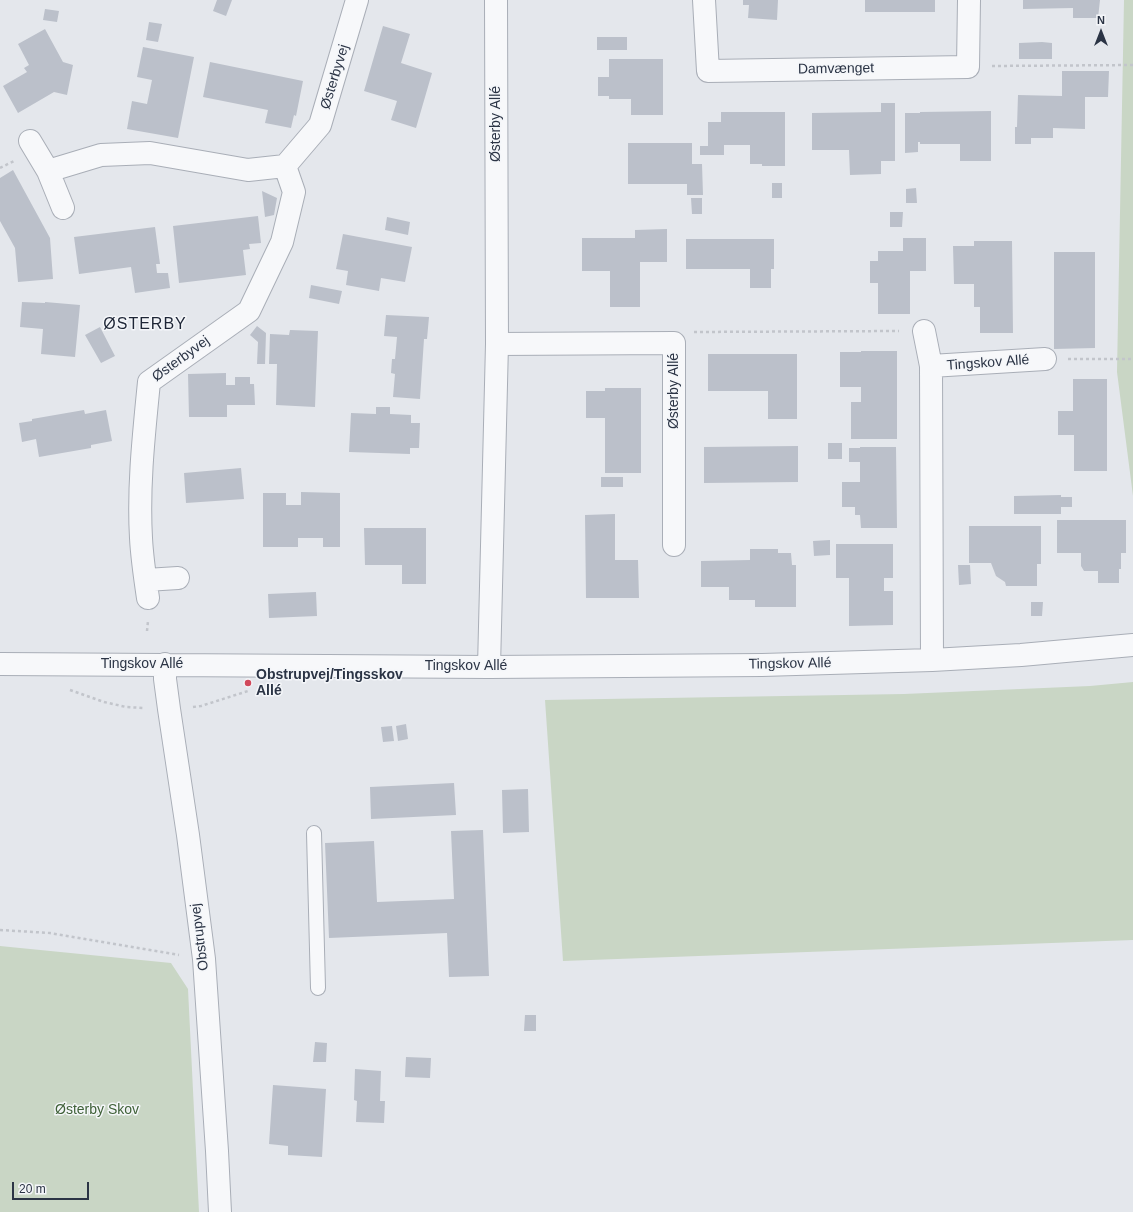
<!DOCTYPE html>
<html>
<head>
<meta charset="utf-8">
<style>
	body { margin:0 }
	#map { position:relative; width:1133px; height:1212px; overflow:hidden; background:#e4e7ec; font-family:Helvetica,sans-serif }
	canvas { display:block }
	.north { position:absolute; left:1081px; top:12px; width:40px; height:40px; -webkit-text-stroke:3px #f4f6f9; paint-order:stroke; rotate:0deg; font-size:11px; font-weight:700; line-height:16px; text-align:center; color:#2b3445 }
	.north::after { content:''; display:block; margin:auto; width:14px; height:18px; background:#2b3445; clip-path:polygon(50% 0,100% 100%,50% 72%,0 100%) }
	.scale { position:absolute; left:12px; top:1182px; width:77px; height:18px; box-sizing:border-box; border:2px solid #2b3445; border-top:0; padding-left:5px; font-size:12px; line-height:14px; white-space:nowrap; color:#2b3445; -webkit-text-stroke:3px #f4f6f9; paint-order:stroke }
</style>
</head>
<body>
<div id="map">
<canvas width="1133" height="1212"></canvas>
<div class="north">N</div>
<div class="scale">20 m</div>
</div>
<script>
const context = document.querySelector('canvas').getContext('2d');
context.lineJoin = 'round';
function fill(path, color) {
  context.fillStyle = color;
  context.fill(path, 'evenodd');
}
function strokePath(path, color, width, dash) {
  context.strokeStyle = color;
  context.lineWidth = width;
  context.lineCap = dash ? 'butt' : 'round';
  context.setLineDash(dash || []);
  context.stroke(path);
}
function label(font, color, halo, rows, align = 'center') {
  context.font = font + ' Helvetica,sans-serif';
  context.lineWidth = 3;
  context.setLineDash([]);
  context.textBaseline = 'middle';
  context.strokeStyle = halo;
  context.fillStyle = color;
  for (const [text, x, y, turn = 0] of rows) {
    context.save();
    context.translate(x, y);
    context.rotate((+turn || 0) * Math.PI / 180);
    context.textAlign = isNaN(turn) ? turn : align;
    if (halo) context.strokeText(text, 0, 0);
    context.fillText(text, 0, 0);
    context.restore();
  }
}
fill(new Path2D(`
	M 1124,0 L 1133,0 L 1133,496 L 1117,372 Z
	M 1133,682 L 1133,940 L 563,961 L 545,700 L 904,694 L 1090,686 Z
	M 0,946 L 171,963 L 188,989 L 199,1212 L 0,1212 Z`), '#c9d6c5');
fill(new Path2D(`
	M 217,0 L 232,0 L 226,16 L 213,11 Z
	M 743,0 L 778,0 L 777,20 L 748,18 L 749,5 L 743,5 Z
	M 865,0 L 935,0 L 935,12 L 865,12 Z
	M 1023,0 L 1100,0 L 1098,18 L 1073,18 L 1073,8 L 1023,9 Z
	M 45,9 L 59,11 L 57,22 L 43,20 Z
	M 149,22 L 162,24 L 158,42 L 146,40 Z
	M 383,26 L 410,34 L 401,63 L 432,73 L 416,128 L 391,120 L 397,101 L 364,91 Z
	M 45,29 L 63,62 L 73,65 L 67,95 L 54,92 L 18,113 L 3,86 L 27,72 L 24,68 L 29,65 L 18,44 Z
	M 597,37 L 627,37 L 627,50 L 597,50 Z
	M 1042,42 L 1052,43 L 1052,59 L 1019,59 L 1019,43 Z
	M 143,47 L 194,57 L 178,138 L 127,129 L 132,101 L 147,104 L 152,80 L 137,77 Z
	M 609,59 L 663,59 L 663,115 L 631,115 L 631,99 L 609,99 L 609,96 L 598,96 L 598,77 L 609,77 Z
	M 210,62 L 303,81 L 296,116 L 294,115 L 291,128 L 265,123 L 268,110 L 203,97 Z
	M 1062,71 L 1109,71 L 1108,97 L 1085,97 L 1085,129 L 1053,128 L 1053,138 L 1031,138 L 1031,144 L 1015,144 L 1015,127 L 1017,127 L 1018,95 L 1062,96 Z
	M 881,103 L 895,103 L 895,161 L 881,161 L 881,174 L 850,175 L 849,150 L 812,150 L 812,113 L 881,112 Z
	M 991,111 L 991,161 L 960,161 L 960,144 L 920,144 L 920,142 L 918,142 L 918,152 L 905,153 L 905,113 L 920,113 L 920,112 Z
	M 721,112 L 785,112 L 785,166 L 762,166 L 762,164 L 750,164 L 750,145 L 724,145 L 724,155 L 700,155 L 700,146 L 708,146 L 708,122 L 721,122 Z
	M 628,143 L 692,143 L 692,164 L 702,164 L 703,195 L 687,195 L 687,184 L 628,184 Z
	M 13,170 L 50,238 L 53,279 L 18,282 L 15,248 L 0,221 L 0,178 Z
	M 772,183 L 782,183 L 782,198 L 772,198 Z
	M 916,188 L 917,203 L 906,203 L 906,189 Z
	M 262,191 L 277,198 L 274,215 L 265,217 Z
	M 691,198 L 702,198 L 702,214 L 692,214 Z
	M 890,212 L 903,212 L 902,227 L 890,227 Z
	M 258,216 L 261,243 L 249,244 L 250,249 L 243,250 L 246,275 L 179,283 L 173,226 Z
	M 387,217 L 410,222 L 408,235 L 385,230 Z
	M 155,227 L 160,264 L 156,264 L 157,273 L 168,273 L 170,288 L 135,293 L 131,267 L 79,274 L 74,237 Z
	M 667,229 L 667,262 L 640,262 L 640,307 L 610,307 L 610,271 L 582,271 L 582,238 L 635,238 L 635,230 Z
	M 343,234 L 412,247 L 405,282 L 381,278 L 379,291 L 346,285 L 348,271 L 336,269 Z
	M 903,238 L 926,238 L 926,271 L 910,271 L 910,314 L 878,314 L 878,283 L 870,283 L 870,261 L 878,261 L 878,251 L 903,251 Z
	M 686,239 L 774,239 L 774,269 L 771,269 L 771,288 L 750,288 L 750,269 L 686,269 Z
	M 974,241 L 1012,241 L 1013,333 L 980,333 L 980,307 L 974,307 L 974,284 L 954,284 L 953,246 L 974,246 Z
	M 1054,252 L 1095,252 L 1095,348 L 1054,349 Z
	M 311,285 L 342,291 L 339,304 L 309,298 Z
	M 22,302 L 45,303 L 45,302 L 80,305 L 75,357 L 41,354 L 43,329 L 20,327 Z
	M 386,315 L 429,317 L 427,339 L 424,339 L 420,399 L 393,397 L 395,374 L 391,373 L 392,359 L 395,359 L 397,337 L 384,336 Z
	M 257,326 L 266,333 L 265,364 L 257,364 L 258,342 L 250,335 Z
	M 100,327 L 115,356 L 101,363 L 85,335 Z
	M 290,330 L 318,331 L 315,407 L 276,405 L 277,364 L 269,364 L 270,334 L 289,335 Z
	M 861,351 L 897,351 L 897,439 L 851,439 L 851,402 L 861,402 L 861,387 L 840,387 L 840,352 L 861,352 Z
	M 708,354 L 797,354 L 797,419 L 768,419 L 768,391 L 708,391 Z
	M 226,373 L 226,385 L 235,385 L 235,377 L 250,377 L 250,384 L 254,384 L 255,405 L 227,405 L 227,417 L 189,417 L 188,374 Z
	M 1073,379 L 1107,379 L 1107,471 L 1074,471 L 1074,435 L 1058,435 L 1058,411 L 1073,411 Z
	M 605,388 L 641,388 L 641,473 L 605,473 L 605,418 L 586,418 L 586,391 L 605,391 Z
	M 376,407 L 390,407 L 390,414 L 411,415 L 411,423 L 420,423 L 419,448 L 410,448 L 410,454 L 349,452 L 351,413 L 376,414 Z
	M 84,410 L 85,414 L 106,410 L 112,441 L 91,445 L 91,448 L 39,457 L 36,439 L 22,442 L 19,423 L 32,421 L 32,419 Z
	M 828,443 L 842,443 L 842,459 L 828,459 Z
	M 798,446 L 798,482 L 704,483 L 704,447 Z
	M 860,447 L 896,447 L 897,528 L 861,528 L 860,515 L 855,515 L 855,507 L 842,507 L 842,482 L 860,482 L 860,462 L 849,462 L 849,448 L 860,448 Z
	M 241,468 L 244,499 L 186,503 L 184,473 Z
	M 601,477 L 623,477 L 623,487 L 601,487 Z
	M 301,492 L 340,493 L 340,547 L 323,547 L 323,538 L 298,538 L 298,547 L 263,547 L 263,493 L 286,493 L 286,505 L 301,505 Z
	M 1061,495 L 1061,497 L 1072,497 L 1072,507 L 1061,507 L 1061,514 L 1014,514 L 1014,496 Z
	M 615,514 L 615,560 L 638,560 L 639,598 L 586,598 L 585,515 Z
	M 1057,520 L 1126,520 L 1126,553 L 1121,553 L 1121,569 L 1119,569 L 1119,583 L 1098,583 L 1098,571 L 1084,571 L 1081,566 L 1081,553 L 1057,553 Z
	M 969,526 L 1041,526 L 1041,564 L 1037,564 L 1037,586 L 1006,586 L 1005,582 L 996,576 L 991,563 L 969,563 Z
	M 364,528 L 426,528 L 426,584 L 402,584 L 402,565 L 365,565 Z
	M 830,540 L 830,555 L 814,556 L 813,541 Z
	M 836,544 L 893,544 L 893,578 L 884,578 L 884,591 L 893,591 L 893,625 L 849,626 L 849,578 L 836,578 Z
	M 750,549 L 778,549 L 778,553 L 791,553 L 792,565 L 796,565 L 796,607 L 755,607 L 755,600 L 729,600 L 729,587 L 701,587 L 701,561 L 750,560 Z
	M 958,565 L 970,565 L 971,584 L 959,585 Z
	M 316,592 L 317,616 L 269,618 L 268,594 Z
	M 1031,602 L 1043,602 L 1042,616 L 1031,616 Z
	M 406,724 L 408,739 L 398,741 L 396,726 Z
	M 392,726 L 394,741 L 383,742 L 381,727 Z
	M 454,783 L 456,815 L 371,819 L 370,787 Z
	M 528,789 L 529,832 L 503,833 L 502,790 Z
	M 483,830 L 489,976 L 449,977 L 447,933 L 329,938 L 325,843 L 374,841 L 377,902 L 454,899 L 451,831 Z
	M 525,1015 L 536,1015 L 536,1031 L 524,1031 Z
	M 315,1042 L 327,1043 L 326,1062 L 313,1062 Z
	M 406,1057 L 431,1058 L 430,1078 L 405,1077 Z
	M 355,1069 L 381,1071 L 380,1101 L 385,1101 L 384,1123 L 356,1122 L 357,1101 L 354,1100 Z
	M 273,1085 L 326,1089 L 322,1157 L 288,1155 L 288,1146 L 269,1144 Z`), '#bbc0ca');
const service = new Path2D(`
	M 314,833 L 318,988`);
const minor = new Path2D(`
	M 704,0 L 708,71 L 968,67 L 969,0
	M 30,141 L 48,171 L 63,208
	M 48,171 L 101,155 L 150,153 L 248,170 L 285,166 L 320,125 L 357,0
	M 924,331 L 931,366 L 932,660
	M 497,344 L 674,343 L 674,545
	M 931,366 L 1045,359
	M 146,580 L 178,578
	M 148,598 C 145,578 142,558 141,538 C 138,486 144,433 149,382 L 249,311 L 282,242 L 294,192 L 285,166
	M 489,667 L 762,665 L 932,660 L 1021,655 L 1133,645`);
const tertiary = new Path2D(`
	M 0,664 L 489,667 L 497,344 L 496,0
	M 165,664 L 165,679 L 169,709 L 188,835 L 204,959 L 217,1151 L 220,1212`);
strokePath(service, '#a9aeb7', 16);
strokePath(minor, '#a9aeb7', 24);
strokePath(tertiary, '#a9aeb7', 24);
strokePath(new Path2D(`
	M 992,66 L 1133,65
	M 0,168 L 14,161
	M 694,332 L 899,331
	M 1068,359 L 1133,359
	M 147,631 L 148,621
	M 70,690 L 104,702 L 126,707 L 144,708
	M 193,707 L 201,706 L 248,691
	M 0,930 L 50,933 L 179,955`), '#c2c5cb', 2.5, [3, 3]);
strokePath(service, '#f7f8fa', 14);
strokePath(minor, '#f7f8fa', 22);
strokePath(tertiary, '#f7f8fa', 22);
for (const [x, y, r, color] of [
	[248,683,4,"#d1495b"]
]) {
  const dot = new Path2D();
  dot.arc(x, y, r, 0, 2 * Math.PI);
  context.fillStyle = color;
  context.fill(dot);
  strokePath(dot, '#f4f6f9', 1.5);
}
label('14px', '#2b3445', '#f4f6f9', [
	["Damvænget",836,69,-1],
	["Østerbyvej",335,77,-73],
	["Østerby Allé",496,124,-90],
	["Østerbyvej",181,359,-36],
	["Tingskov Allé",988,363,-4],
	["Østerby Allé",674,391,-90],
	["Tingskov Allé",142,664],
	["Tingskov Allé",790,664,-1],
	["Tingskov Allé",466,666],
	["Obstrupvej",200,937,-97]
]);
label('bold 14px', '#2b3445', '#f4f6f9', [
	["Obstrupvej/Tingsskov",256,675],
	["Allé",256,691]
], 'left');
label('14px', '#3f6138', '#f4f6f9', [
	["Østerby Skov",97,1110]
]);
context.letterSpacing = '1px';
label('16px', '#1d2536', '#f4f6f9', [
	["ØSTERBY",145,325]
]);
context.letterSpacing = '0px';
</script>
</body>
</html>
